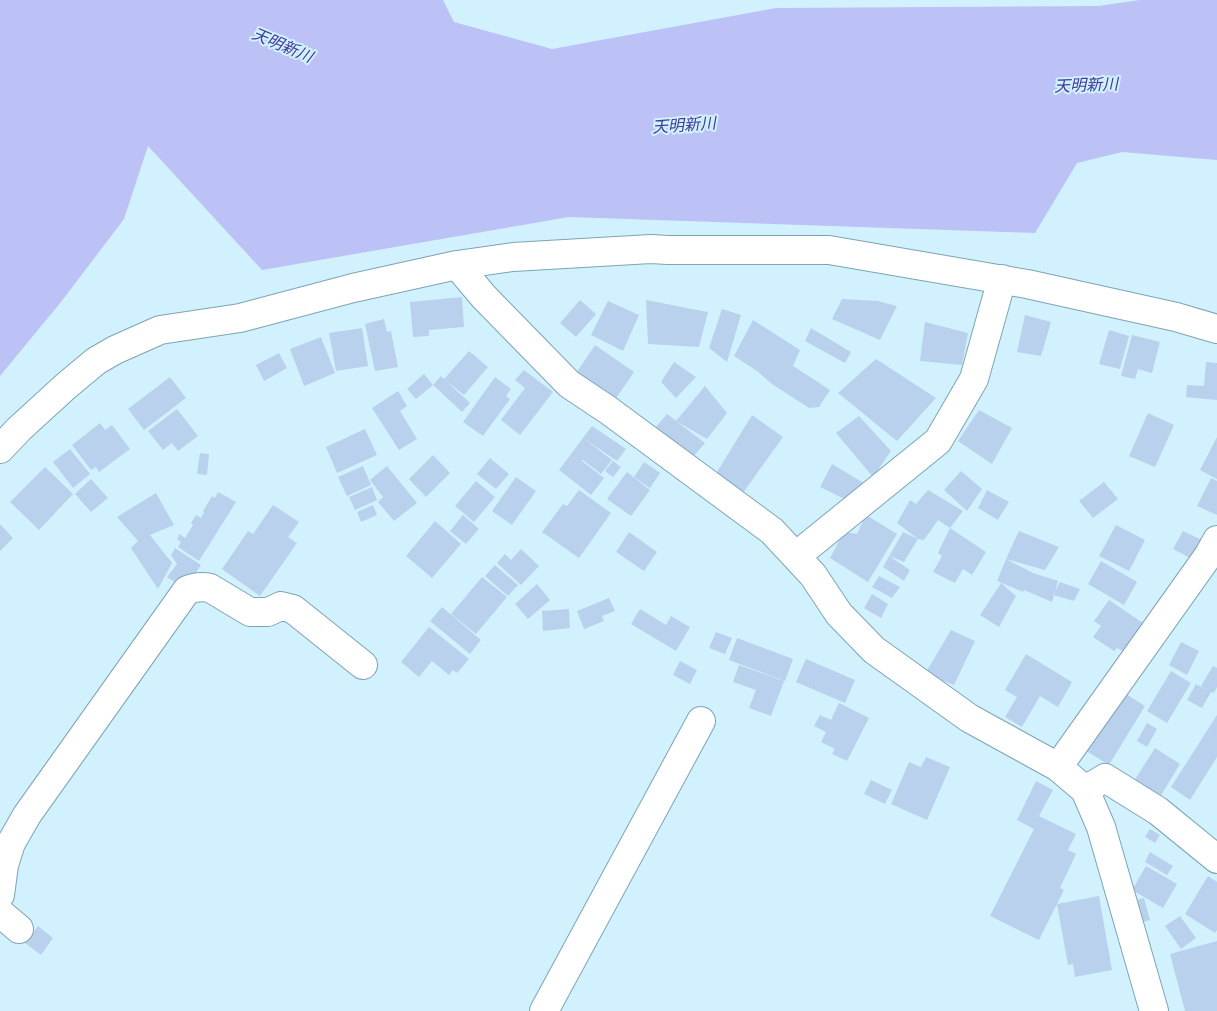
<!DOCTYPE html>
<html>
<head>
<meta charset="utf-8">
<style>
	body { margin:0 }
	canvas { display:block; background:#d1f1fe }
</style>
</head>
<body>
<canvas width="1217" height="1011"></canvas>
<script>
const context = document.querySelector('canvas').getContext('2d');
context.lineJoin = 'round';
function fill(path, color) {
  context.fillStyle = color;
  context.fill(path, 'evenodd');
}
function strokePath(path, color, width, dash) {
  context.strokeStyle = color;
  context.lineWidth = width;
  context.lineCap = dash ? 'butt' : 'round';
  context.setLineDash(dash || []);
  context.stroke(path);
}
function label(font, color, halo, rows, align = 'center') {
  context.font = font + ' "PT Serif","Noto Sans JP",serif';
  context.lineWidth = 4;
  context.setLineDash([]);
  context.textBaseline = 'middle';
  context.strokeStyle = halo;
  context.fillStyle = color;
  for (const [text, x, y, turn = 0] of rows) {
    context.save();
    context.translate(x, y);
    context.rotate((+turn || 0) * Math.PI / 180);
    context.textAlign = isNaN(turn) ? turn : align;
    if (halo) context.strokeText(text, 0, 0);
    context.fillText(text, 0, 0);
    context.restore();
  }
}
fill(new Path2D(`
	M 0,0 L 443,0 L 454,22 L 552,49 L 776,8 L 1098,6 L 1140,0 L 1217,0 L 1217,160 L 1122,152 L 1077,163 L 1035,233 L 569,217 L 262,270 L 148,146 L 124,219 L 61,302 L 0,376 Z`), '#bdc2f6');
fill(new Path2D(`
	M 462,297 L 464,327 L 429,330 L 429,336 L 413,337 L 410,302 Z
	M 842,299 L 878,301 L 897,306 L 880,340 L 832,319 Z
	M 580,300 L 596,314 L 576,337 L 560,323 Z
	M 646,300 L 708,312 L 699,347 L 648,344 Z
	M 608,301 L 639,315 L 623,351 L 591,335 Z
	M 722,309 L 741,315 L 727,362 L 709,348 Z
	M 1025,315 L 1051,322 L 1041,356 L 1017,352 Z
	M 384,319 L 387,332 L 391,331 L 398,367 L 375,371 L 365,324 Z
	M 753,320 L 800,350 L 793,366 L 830,390 L 819,407 L 809,408 L 772,384 L 757,371 L 734,356 Z
	M 925,322 L 968,333 L 962,365 L 920,361 Z
	M 362,328 L 368,366 L 336,371 L 329,333 Z
	M 811,328 L 851,352 L 845,363 L 805,341 Z
	M 1109,330 L 1129,336 L 1120,369 L 1099,364 Z
	M 1132,335 L 1160,342 L 1152,373 L 1138,369 L 1135,379 L 1121,376 Z
	M 321,337 L 335,373 L 304,386 L 290,349 Z
	M 595,345 L 634,372 L 608,410 L 569,384 Z
	M 469,351 L 488,367 L 464,395 L 446,381 L 470,403 L 462,412 L 433,385 L 441,376 L 444,379 Z
	M 279,353 L 287,368 L 264,381 L 256,365 Z
	M 876,359 L 936,398 L 897,441 L 838,393 Z
	M 674,362 L 696,377 L 676,398 L 661,382 Z
	M 1206,362 L 1217,363 L 1217,400 L 1186,397 L 1187,385 L 1204,386 Z
	M 524,370 L 553,392 L 520,435 L 501,420 L 525,388 L 515,380 Z
	M 424,374 L 433,385 L 416,399 L 407,389 Z
	M 170,377 L 186,398 L 144,430 L 128,409 Z
	M 495,377 L 511,389 L 506,396 L 510,399 L 483,436 L 463,422 Z
	M 705,386 L 727,413 L 707,439 L 676,421 Z
	M 398,391 L 407,406 L 400,411 L 417,439 L 399,450 L 372,408 Z
	M 177,409 L 198,436 L 178,451 L 172,443 L 163,450 L 148,431 Z
	M 979,410 L 1012,428 L 992,464 L 958,441 Z
	M 1148,413 L 1174,425 L 1155,467 L 1129,456 Z
	M 667,414 L 705,443 L 687,464 L 648,436 Z
	M 752,415 L 783,437 L 740,497 L 714,477 Z
	M 859,416 L 891,451 L 873,477 L 836,433 Z
	M 100,423 L 105,430 L 112,425 L 130,449 L 99,472 L 96,467 L 91,470 L 72,445 Z
	M 592,426 L 626,449 L 617,461 L 583,438 Z
	M 365,429 L 377,455 L 337,473 L 326,447 Z
	M 1217,437 L 1217,479 L 1200,470 Z
	M 583,438 L 612,460 L 601,474 L 583,460 L 582,461 L 604,478 L 591,495 L 559,470 Z
	M 70,449 L 90,474 L 73,488 L 53,462 Z
	M 200,453 L 209,454 L 207,475 L 197,474 Z
	M 433,455 L 450,473 L 426,497 L 409,479 Z
	M 490,458 L 509,474 L 496,489 L 477,474 Z
	M 613,461 L 621,467 L 613,477 L 605,471 Z
	M 644,462 L 660,473 L 650,488 L 634,477 Z
	M 832,464 L 867,485 L 853,503 L 820,487 Z
	M 363,466 L 371,485 L 347,496 L 338,477 Z
	M 387,466 L 417,503 L 394,521 L 378,502 L 383,497 L 370,480 Z
	M 45,467 L 73,494 L 39,530 L 10,502 Z
	M 961,471 L 982,489 L 967,511 L 944,490 Z
	M 627,472 L 650,490 L 631,516 L 607,499 Z
	M 516,477 L 536,491 L 512,525 L 492,511 Z
	M 1211,478 L 1217,481 L 1217,515 L 1197,506 Z
	M 91,479 L 108,498 L 91,512 L 75,494 Z
	M 476,481 L 495,497 L 474,522 L 455,506 Z
	M 1104,482 L 1118,499 L 1093,518 L 1079,501 Z
	M 372,487 L 377,500 L 355,510 L 349,497 Z
	M 579,490 L 611,513 L 579,558 L 542,532 L 563,504 L 567,506 Z
	M 928,490 L 963,511 L 950,528 L 938,520 L 924,540 L 918,539 L 904,562 L 889,556 L 910,570 L 904,581 L 883,567 L 903,532 L 918,539 L 897,523 L 910,500 L 916,504 Z
	M 987,490 L 1009,502 L 998,520 L 978,508 Z
	M 218,492 L 236,502 L 199,561 L 178,547 L 181,542 L 177,539 L 180,534 L 185,538 L 193,525 L 191,523 L 196,515 L 201,518 L 204,512 L 203,511 L 212,496 L 215,498 Z
	M 156,493 L 174,525 L 150,535 L 172,563 L 158,589 L 131,548 L 138,541 L 117,517 Z
	M 273,505 L 299,522 L 288,537 L 297,543 L 260,596 L 222,569 L 248,531 L 253,534 Z
	M 373,505 L 377,515 L 361,522 L 357,512 Z
	M 463,515 L 479,529 L 466,544 L 450,531 Z
	M 866,515 L 897,534 L 868,582 L 830,558 L 844,532 L 857,534 Z
	M 435,521 L 461,544 L 432,578 L 406,556 Z
	M 0,524 L 13,538 L 0,551 Z
	M 1116,525 L 1145,540 L 1129,571 L 1099,556 Z
	M 950,528 L 986,552 L 972,575 L 963,569 L 955,583 L 933,572 L 942,556 L 938,553 Z
	M 1019,531 L 1059,547 L 1045,570 L 1006,559 L 1033,573 L 1058,581 L 1052,602 L 1024,590 L 1023,592 L 997,581 L 1006,559 Z
	M 1183,531 L 1202,540 L 1192,559 L 1173,549 Z
	M 629,532 L 657,552 L 644,571 L 616,552 Z
	M 175,548 L 201,565 L 185,589 L 167,577 L 177,564 L 171,555 Z
	M 521,549 L 539,566 L 521,585 L 497,563 L 505,554 L 511,560 Z
	M 1101,561 L 1137,582 L 1124,605 L 1088,584 Z
	M 495,565 L 518,585 L 508,596 L 485,576 Z
	M 879,576 L 900,587 L 892,598 L 872,587 Z
	M 482,577 L 507,597 L 476,634 L 451,614 Z
	M 1060,582 L 1080,589 L 1074,601 L 1053,595 Z
	M 1001,583 L 1016,596 L 999,627 L 980,615 Z
	M 537,584 L 550,600 L 528,619 L 515,604 Z
	M 872,594 L 888,604 L 881,618 L 864,608 Z
	M 609,598 L 615,611 L 602,616 L 604,621 L 584,629 L 577,611 Z
	M 1109,600 L 1143,623 L 1124,652 L 1117,648 L 1114,651 L 1093,637 L 1101,626 L 1094,621 Z
	M 442,607 L 481,640 L 470,654 L 430,621 Z
	M 569,609 L 570,628 L 543,631 L 542,611 Z
	M 640,609 L 666,625 L 671,616 L 690,627 L 676,651 L 631,624 Z
	M 429,627 L 469,659 L 457,673 L 453,670 L 449,675 L 432,661 L 419,677 L 401,662 Z
	M 951,630 L 975,641 L 954,685 L 925,674 Z
	M 716,632 L 732,638 L 725,654 L 709,648 Z
	M 737,638 L 793,659 L 785,681 L 729,660 Z
	M 1181,642 L 1199,651 L 1187,675 L 1169,665 Z
	M 1026,654 L 1072,682 L 1058,707 L 1040,696 L 1022,727 L 1005,717 L 1017,697 L 1005,690 Z
	M 806,659 L 855,680 L 845,703 L 796,682 Z
	M 680,661 L 697,670 L 690,684 L 673,675 Z
	M 739,665 L 784,681 L 771,716 L 749,708 L 756,690 L 733,682 Z
	M 1213,666 L 1217,668 L 1217,687 L 1214,693 L 1211,692 L 1202,708 L 1187,700 L 1196,684 L 1209,691 L 1201,686 Z
	M 1171,671 L 1191,683 L 1167,723 L 1147,711 Z
	M 1123,692 L 1145,706 L 1109,765 L 1080,747 Z
	M 839,703 L 869,718 L 847,761 L 832,754 L 835,749 L 821,742 L 826,732 L 814,726 L 820,715 L 831,720 Z
	M 1217,715 L 1217,757 L 1190,800 L 1171,787 Z
	M 1147,723 L 1157,729 L 1147,747 L 1137,741 Z
	M 1155,748 L 1180,764 L 1160,797 L 1134,781 Z
	M 926,757 L 950,767 L 927,820 L 891,804 L 909,762 L 921,767 Z
	M 871,780 L 892,790 L 885,804 L 864,794 Z
	M 1036,781 L 1053,790 L 1039,816 L 1076,834 L 1068,850 L 1076,854 L 1060,888 L 1064,890 L 1039,940 L 990,916 L 1034,829 L 1017,820 Z
	M 1150,829 L 1160,835 L 1155,843 L 1145,837 Z
	M 1150,852 L 1173,866 L 1167,875 L 1145,862 Z
	M 1146,866 L 1177,884 L 1163,908 L 1132,890 Z
	M 1208,876 L 1217,882 L 1217,930 L 1215,933 L 1185,914 Z
	M 1099,896 L 1112,970 L 1075,977 L 1073,964 L 1068,965 L 1057,904 Z
	M 1144,898 L 1150,920 L 1135,924 L 1129,902 Z
	M 1180,916 L 1196,938 L 1181,949 L 1165,926 Z
	M 38,926 L 53,938 L 41,955 L 25,943 Z
	M 1217,941 L 1217,1011 L 1185,1011 L 1170,954 Z`), '#b9d1ed');
const minor = new Path2D(`
	M 457,265 L 484,297 L 569,384 L 608,410 L 772,531 L 813,575 L 839,614 L 874,650 L 969,718 L 1058,767 L 1085,790 L 1101,827 L 1154,1011
	M 0,449 L 19,429 L 66,386 L 96,361 L 115,350 L 160,330 L 240,318 L 353,288 L 457,265 L 513,257 L 651,249 L 668,250 L 829,250 L 1027,284 L 1176,317 L 1217,329
	M 796,556 L 938,441 L 974,379 L 1002,279
	M 1058,767 L 1208,556 L 1217,540
	M 1085,790 L 1105,778 L 1158,811 L 1217,859
	M 0,895 L 4,865 L 11,843 L 27,815 L 187,590 C 195,587 201,586 210,588 L 250,612 L 268,612 L 281,606 L 293,609 L 363,665
	M 0,913 L 19,929
	M 544,1011 L 701,721`);
strokePath(minor, '#7ea4b4', 30);
strokePath(minor, '#fff', 28);
label('italic 16px', '#403a9a', '#d1f1fe', [
	["天明新川",282,46,23],
	["天明新川",1086,86,-2],
	["天明新川",684,126,-4]
]);
</script>
</body>
</html>
